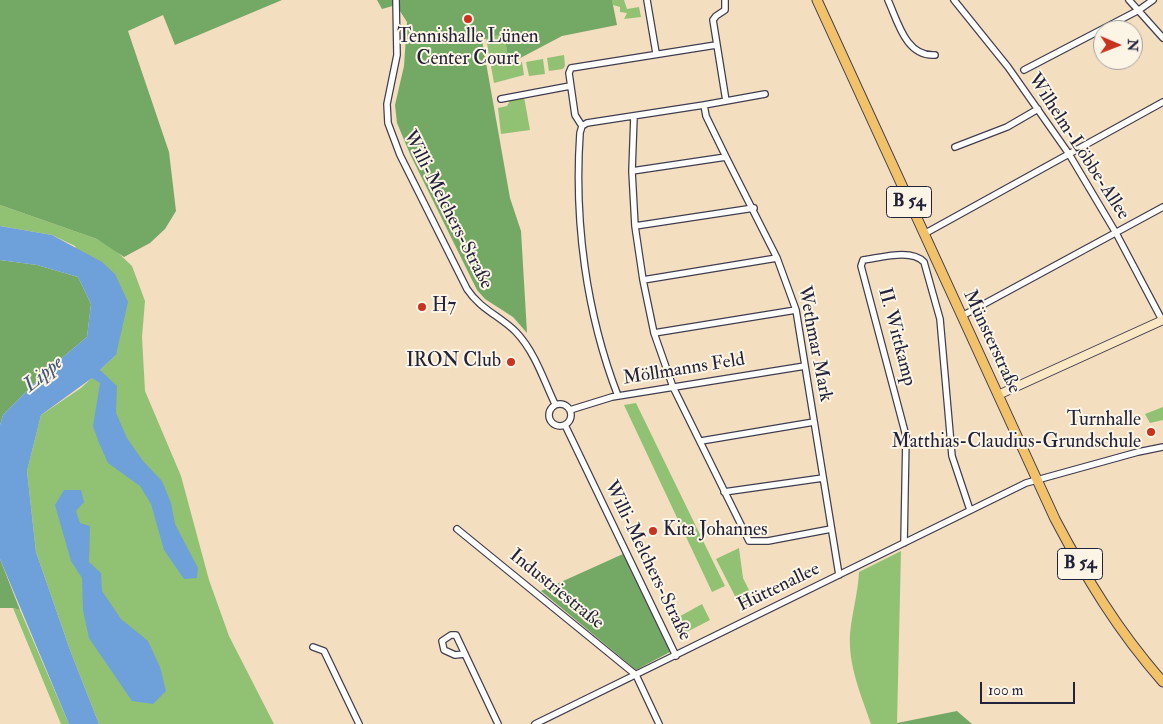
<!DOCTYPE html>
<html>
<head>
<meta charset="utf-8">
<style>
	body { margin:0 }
	#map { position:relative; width:1163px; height:724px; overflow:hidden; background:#f3dec0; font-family:"IM FELL Double Pica",serif }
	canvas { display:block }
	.north { position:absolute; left:1093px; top:20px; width:50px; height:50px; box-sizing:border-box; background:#fcf5e5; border:1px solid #a5a1a1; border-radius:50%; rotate:91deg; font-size:14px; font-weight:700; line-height:20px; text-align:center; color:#22223b }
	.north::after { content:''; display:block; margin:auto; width:18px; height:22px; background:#c8321e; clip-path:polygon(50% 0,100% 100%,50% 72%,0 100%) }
	.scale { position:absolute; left:980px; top:682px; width:95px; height:22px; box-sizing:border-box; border:2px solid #22223b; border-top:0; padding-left:6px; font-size:15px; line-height:18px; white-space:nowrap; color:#22223b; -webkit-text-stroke:4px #fcf5e5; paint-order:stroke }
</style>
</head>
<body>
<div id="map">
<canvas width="1163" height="724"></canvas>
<div class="north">N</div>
<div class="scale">100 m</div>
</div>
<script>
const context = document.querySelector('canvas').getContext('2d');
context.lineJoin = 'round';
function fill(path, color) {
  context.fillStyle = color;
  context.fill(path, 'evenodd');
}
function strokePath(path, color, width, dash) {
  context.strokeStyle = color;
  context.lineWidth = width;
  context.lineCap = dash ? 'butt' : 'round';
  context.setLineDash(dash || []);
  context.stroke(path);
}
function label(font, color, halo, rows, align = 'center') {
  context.font = font + ' "IM FELL Double Pica",serif';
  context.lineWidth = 4;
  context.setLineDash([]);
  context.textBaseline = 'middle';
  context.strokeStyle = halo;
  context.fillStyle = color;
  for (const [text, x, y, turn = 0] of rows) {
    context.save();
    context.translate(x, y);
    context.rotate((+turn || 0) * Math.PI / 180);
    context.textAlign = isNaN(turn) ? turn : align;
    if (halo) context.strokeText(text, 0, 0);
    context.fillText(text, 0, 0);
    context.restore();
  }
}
fill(new Path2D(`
	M 612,0 L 624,0 L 627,9 L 639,7 L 641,17 L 624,19 L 627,13 L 620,12 L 620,7 L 613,5 Z
	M 504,33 L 509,64 L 522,62 L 524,75 L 494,83 L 486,38 Z
	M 564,55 L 565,66 L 563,69 L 549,71 L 547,58 Z
	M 543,59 L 545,74 L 529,76 L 526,62 Z
	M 524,97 L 530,130 L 501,134 L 498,108 L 507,106 L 511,99 Z
	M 0,205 L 97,239 L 113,248 L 132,266 L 145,301 L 142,337 L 145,391 L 181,476 L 209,580 L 229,636 L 274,724 L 99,724 L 70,650 L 36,552 L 27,471 L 41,415 L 81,388 L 116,355 L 75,246 L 52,235 L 0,226 Z
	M 636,403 L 725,586 L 712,592 L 624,405 Z
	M 1163,407 L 1163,420 L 1150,423 L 1145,414 Z
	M 739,548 L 743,578 L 755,602 L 743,607 L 738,602 L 716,559 Z
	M 901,551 L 897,724 L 871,724 C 861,695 848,665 850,634 C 852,613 858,593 859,572 Z
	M 702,604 L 710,620 L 683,634 L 675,619 Z
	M 13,608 L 20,610 L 69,724 L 61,724 Z`), '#91c273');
fill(new Path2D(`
	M 0,0 L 282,0 L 175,45 L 163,15 L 128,31 L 169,152 L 176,211 L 165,229 L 150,243 L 124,257 L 97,239 L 0,205 Z
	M 377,0 L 612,0 L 617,25 L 562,36 L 509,64 L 504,33 L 482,40 L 510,198 L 521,231 L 527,333 L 513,317 L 485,299 L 477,290 L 410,154 L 397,123 L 395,105 L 404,66 L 407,22 L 396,5 L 382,9 Z
	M 0,260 L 37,265 L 78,277 L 91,304 L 87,337 L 50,368 L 3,415 L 0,425 Z
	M 623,554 L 670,652 L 636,670 L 541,591 Z
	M 0,559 L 20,610 L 13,608 L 0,608 Z
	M 957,711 L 972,724 L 897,724 L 897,723 Z`), '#74a865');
fill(new Path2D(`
	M 0,226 L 52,235 L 102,262 L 115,274 L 128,302 L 116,355 L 100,370 L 117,386 L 116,413 L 127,438 L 143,461 L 162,481 L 171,503 L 175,524 L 198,568 L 197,578 L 184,579 L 164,550 L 151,504 L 140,486 L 108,463 L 99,443 L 93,426 L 100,383 L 92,378 L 41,415 L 27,471 L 36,552 L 70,650 L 99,724 L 69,724 L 0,559 L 0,425 L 3,415 L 50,368 L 87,337 L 91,304 L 78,277 L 37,265 L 0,260 Z
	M 64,490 L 81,490 L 84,502 L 76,511 L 80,523 L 90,526 L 89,562 L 101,573 L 102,591 L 121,619 L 148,641 L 160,667 L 166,691 L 153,704 L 132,701 L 89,638 L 83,610 L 82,578 L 71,561 L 55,505 Z`), '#6ea0d9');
const street = new Path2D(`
	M 396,0 L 397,55 L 387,104 L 388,123 L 400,155 L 467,289 C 480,309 500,316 516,332 C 535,352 544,381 555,404
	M 647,0 L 656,53
	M 725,0 L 725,10 L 716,16 L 713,20 L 726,101
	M 888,0 C 898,22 906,57 935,55
	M 954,0 L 1008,67 L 1069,154 L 1116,233 L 1162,320
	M 1129,0 L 1163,38
	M 1024,70 L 1139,10 L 1153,0
	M 501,99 L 570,86
	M 704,105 L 765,94
	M 634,116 L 632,171 L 635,226 L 643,280 L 654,333 L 673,387 L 749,541 L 768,541 L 831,529
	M 582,126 L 575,115 L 569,73 L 571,68 L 716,45
	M 955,147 L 1007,127 L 1038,109
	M 632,171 L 726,157
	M 635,226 L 754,208
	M 924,234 L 1163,102
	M 643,280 L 777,258
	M 962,316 L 1163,207
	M 654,333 L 796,310
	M 618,396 C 586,313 574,221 580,133 L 582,126 L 587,123 L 704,105 L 706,116 L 726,157 L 777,258 L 796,310 L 839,575
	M549 415a11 11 0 1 1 22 0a11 11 0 1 1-22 0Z
	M 570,410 L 612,397 L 805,366
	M 565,425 L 676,656
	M 701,441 L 814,422
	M 724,492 L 823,478
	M 457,529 L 636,675
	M 904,543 L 906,436 L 861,266 L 863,260 C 880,258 911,248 924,262 L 940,319 L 952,456 L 970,510
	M 313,647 L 324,651 L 359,724
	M 465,654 L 455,655 L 444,650 L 442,641 L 451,635 L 456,635 L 498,724
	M 636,675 L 659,724
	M 535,724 L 1026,483 L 1138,452 L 1163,447`);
const secondary = new Path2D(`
	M 998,395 L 1163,320`);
const primary = new Path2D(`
	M 817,0 L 1055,519 C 1086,578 1118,631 1163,682`);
strokePath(street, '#413e4f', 8);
strokePath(secondary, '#413e4f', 10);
strokePath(primary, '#413e4f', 11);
strokePath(street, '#fff', 5.5);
strokePath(secondary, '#fae7c3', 8);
strokePath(primary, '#f2c26a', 9);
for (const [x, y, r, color] of [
	[468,19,5,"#c8321e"],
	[422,307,5,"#c8321e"],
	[511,362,5,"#c8321e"],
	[1151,432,5,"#c8321e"],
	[653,531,5,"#c8321e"]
]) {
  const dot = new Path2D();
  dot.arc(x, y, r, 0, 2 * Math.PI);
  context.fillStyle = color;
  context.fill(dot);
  strokePath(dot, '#fcf5e5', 2);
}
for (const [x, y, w] of [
	[909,202,45],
	[1080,564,45]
]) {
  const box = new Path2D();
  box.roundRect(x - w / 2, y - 15.5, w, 31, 4);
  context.fillStyle = '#fcf5e5';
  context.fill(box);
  strokePath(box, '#22223b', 1);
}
label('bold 18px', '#22223b', null, [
	["B 54",909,202],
	["B 54",1080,564]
]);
label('19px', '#22223b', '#fcf5e5', [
	["Tennishalle Lünen",468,38,"center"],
	["Center Court",468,60,"center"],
	["H7",432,307],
	["IRON Club",501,362,"right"],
	["Turnhalle",1141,421,"right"],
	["Matthias-Claudius-Grundschule",1141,443,"right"],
	["Kita Johannes",663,531]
], 'left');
label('19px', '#22223b', '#fcf5e5', [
	["Wilhelm-Löbbe-Allee",1078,147,57],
	["Willi-Melchers-Straße",447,210,63],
	["II. Wittkamp",896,337,75],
	["Münsterstraße",991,342,65],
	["Wethmar Mark",814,344,79],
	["Möllmanns Feld",684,370,-9],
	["Willi-Melchers-Straße",647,561,64],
	["Hüttenallee",779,588,-26],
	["Industriestraße",556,590,39]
]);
label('italic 20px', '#40547a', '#fcf5e5', [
	["Lippe",44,375,-39]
]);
</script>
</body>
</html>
